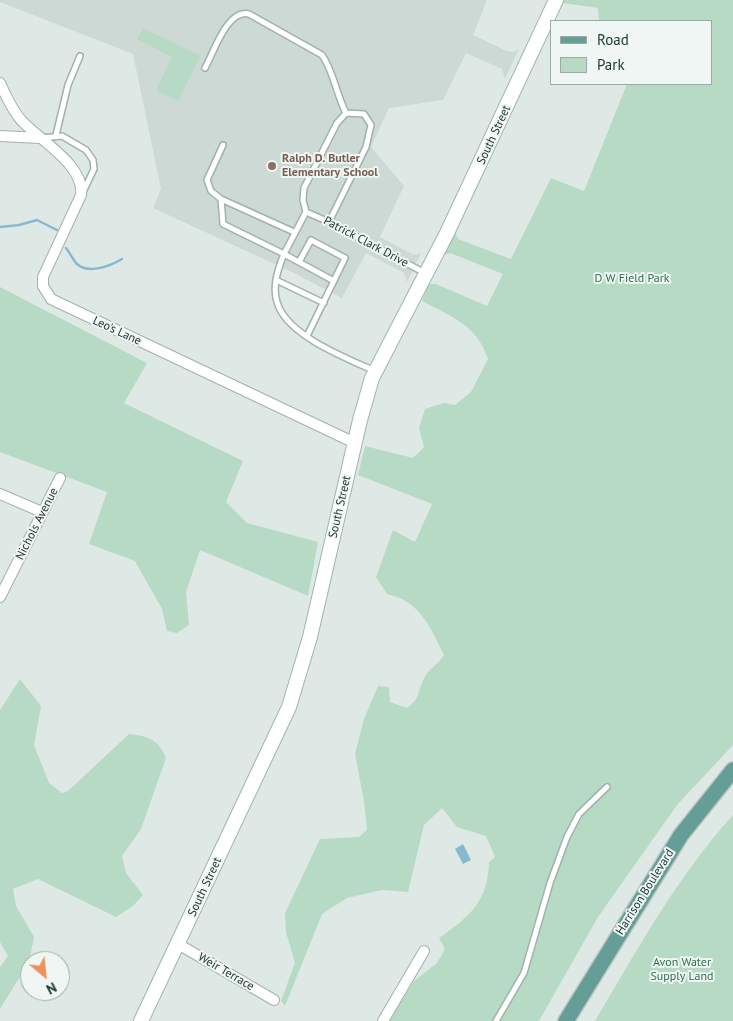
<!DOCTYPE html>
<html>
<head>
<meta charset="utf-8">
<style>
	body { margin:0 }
	#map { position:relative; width:733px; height:1021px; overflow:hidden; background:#dee9e6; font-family:"PT Sans",sans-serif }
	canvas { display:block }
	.legend { position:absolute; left:550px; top:20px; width:162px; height:65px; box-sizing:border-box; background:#eff6f3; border:1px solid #9caaa7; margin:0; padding:6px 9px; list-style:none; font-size:15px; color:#203935 }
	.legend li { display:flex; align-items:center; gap:10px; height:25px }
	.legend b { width:25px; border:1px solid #9caaa7 }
	.north { position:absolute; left:20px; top:951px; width:50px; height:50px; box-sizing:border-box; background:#eff6f3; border:1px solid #9caaa7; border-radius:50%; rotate:152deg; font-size:14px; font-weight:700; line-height:20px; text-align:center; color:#203935 }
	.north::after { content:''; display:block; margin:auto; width:18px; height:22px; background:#ee9058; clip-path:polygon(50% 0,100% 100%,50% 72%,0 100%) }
</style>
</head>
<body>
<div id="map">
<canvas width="733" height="1021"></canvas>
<ul class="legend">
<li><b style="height:6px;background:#649e96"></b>Road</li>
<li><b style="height:14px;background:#b7dac5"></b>Park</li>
</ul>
<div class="north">N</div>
</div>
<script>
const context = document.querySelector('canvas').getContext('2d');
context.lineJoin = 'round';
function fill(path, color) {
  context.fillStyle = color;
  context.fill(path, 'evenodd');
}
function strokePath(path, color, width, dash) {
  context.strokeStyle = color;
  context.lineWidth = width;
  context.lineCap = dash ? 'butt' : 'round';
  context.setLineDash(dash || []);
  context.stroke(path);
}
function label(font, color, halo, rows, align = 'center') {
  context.font = font + ' "PT Sans",sans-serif';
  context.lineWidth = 4;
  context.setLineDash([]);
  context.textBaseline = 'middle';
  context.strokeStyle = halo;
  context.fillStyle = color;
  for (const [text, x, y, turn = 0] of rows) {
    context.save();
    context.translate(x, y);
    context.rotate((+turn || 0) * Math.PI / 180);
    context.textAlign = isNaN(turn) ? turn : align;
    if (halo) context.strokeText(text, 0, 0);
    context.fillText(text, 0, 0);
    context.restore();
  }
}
fill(new Path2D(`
	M 0,0 L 487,0 L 473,35 L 507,51 L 513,52 L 519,49 L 505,79 L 502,69 L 466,53 L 443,100 L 389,108 L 371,147 L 404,186 L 380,237 L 414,255 L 421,253 L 407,282 L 404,273 L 366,253 L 342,298 L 294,273 L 153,208 L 161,189 L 133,54 L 0,2 Z`), '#cdd9d5');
fill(new Path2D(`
	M 564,0 L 733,0 L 733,745 L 677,805 L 598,917 L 539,1021 L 389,1021 L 413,982 L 437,963 L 445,949 L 439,938 C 469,917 488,902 489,862 L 495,857 L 486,836 L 457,827 L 442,808 L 424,825 L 408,892 L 382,890 L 347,898 L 322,914 L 285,1006 L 281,1001 L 295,963 L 286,932 L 285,913 L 320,839 L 359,837 L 367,830 L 364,801 L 355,754 L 364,719 L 378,686 L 389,687 L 390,702 L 407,708 C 421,698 417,691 425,677 C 429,668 439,664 444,655 C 430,627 420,601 387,594 L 376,577 L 393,530 L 415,542 L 432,504 L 358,475 L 365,446 L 413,458 L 424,447 L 419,428 L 425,409 L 444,403 L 455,405 L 471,392 L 488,359 C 476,324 452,317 422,301 L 428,284 L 436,284 L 487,306 L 503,274 L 450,253 L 443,255 L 455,232 L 458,239 L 511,259 L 551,178 L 584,191 L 627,84 L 712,84 L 712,21 L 599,21 L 598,8 L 563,3 Z
	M 143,28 L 199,55 L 200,57 L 178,101 L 156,90 L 172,57 L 137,39 Z
	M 0,287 L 147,363 L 124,403 L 243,461 L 226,502 L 247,523 L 318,542 L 308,596 L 200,550 L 186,592 L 189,625 L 177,633 L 167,631 L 162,609 L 135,561 L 89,544 L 107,492 L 0,452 Z
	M 20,679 L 41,706 L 34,745 L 49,783 L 62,793 L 68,791 L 129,734 C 148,736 159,740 166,758 L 141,829 L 122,856 L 126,873 L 143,895 L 133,906 L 116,917 L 38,879 L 13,889 L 16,906 L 34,937 L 29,962 L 0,1009 L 0,967 L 8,956 L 0,942 L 0,710 Z
	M 733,815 L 733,1021 L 595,1021 C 637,950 677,877 733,815 Z`), '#b7dac5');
fill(new Path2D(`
	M 463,844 L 471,860 L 463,864 L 455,849 Z`), '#87bace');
strokePath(new Path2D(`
	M 0,227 L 19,225 L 37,220 L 57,230
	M 66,248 C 70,253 73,260 77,264 C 89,275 112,265 122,259`), '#87bace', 2.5);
const lane = new Path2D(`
	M 205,68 C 214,52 227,9 249,14 L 322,55 C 334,72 336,94 346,113
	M 56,135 L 68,85 L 80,56
	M 41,138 L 62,136 L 86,150 L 93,160 L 94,169 L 83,192
	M 223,145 L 207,180 L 211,191 L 221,199 L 223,224 L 284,254 L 306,212 L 303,200 L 304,188 L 337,123 L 346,113 L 364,114 L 371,125 L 366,147 L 329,222
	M 221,199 L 294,232
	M 306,212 L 329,222 L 425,273
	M 299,262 L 311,240 L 345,258 L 307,336
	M 276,280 L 324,303
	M 334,281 L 284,254 C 278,269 272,286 277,302 C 286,335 346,358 375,371
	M 496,1021 L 524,973 L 550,883 L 567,837 L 579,814 L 607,787`);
const street = new Path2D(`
	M 0,83 C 6,96 12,110 21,120 C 40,141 85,165 81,195 L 43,277 L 43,286 L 51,299 L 355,443
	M 0,136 L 40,138
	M 0,494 L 42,512
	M 0,597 L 60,478
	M 178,944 L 274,1000
	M 383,1021 L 424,951`);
const secondary = new Path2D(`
	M 141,1021 L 289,707 L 310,637 L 360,420 L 372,378 L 447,233 L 556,0`);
const primary = new Path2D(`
	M 566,1021 L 681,835 L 733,770`);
strokePath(lane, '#a1b1ad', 8);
strokePath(street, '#a1b1ad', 12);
strokePath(secondary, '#9eb5af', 16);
strokePath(primary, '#bcc4c2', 18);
strokePath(lane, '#fff', 5);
strokePath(street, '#fff', 10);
strokePath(secondary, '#fff', 14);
strokePath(primary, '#649e96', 15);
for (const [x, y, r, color] of [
	[272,166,5,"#8d6e63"]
]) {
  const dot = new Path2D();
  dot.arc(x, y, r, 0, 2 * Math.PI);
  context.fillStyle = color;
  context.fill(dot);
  strokePath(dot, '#eff6f3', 2);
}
label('12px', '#203935', '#eff6f3', [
	["South Street",494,135,-65],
	["Patrick Clark Drive",366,242,28],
	["Leo's Lane",117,331,25],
	["South Street",340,507,-77],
	["Nichols Avenue",37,524,-63],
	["South Street",205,887,-65],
	["Harrison Boulevard",645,892,-58],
	["Weir Terrace",226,972,30]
]);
label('bold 12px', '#785e54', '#eff6f3', [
	["Ralph D. Butler",282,159],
	["Elementary School",282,173]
], 'left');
label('12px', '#2c6e4e', '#eff6f3', [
	["D W Field Park",632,279],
	["Avon Water",682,963],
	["Supply Land",682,977]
]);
</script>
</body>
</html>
